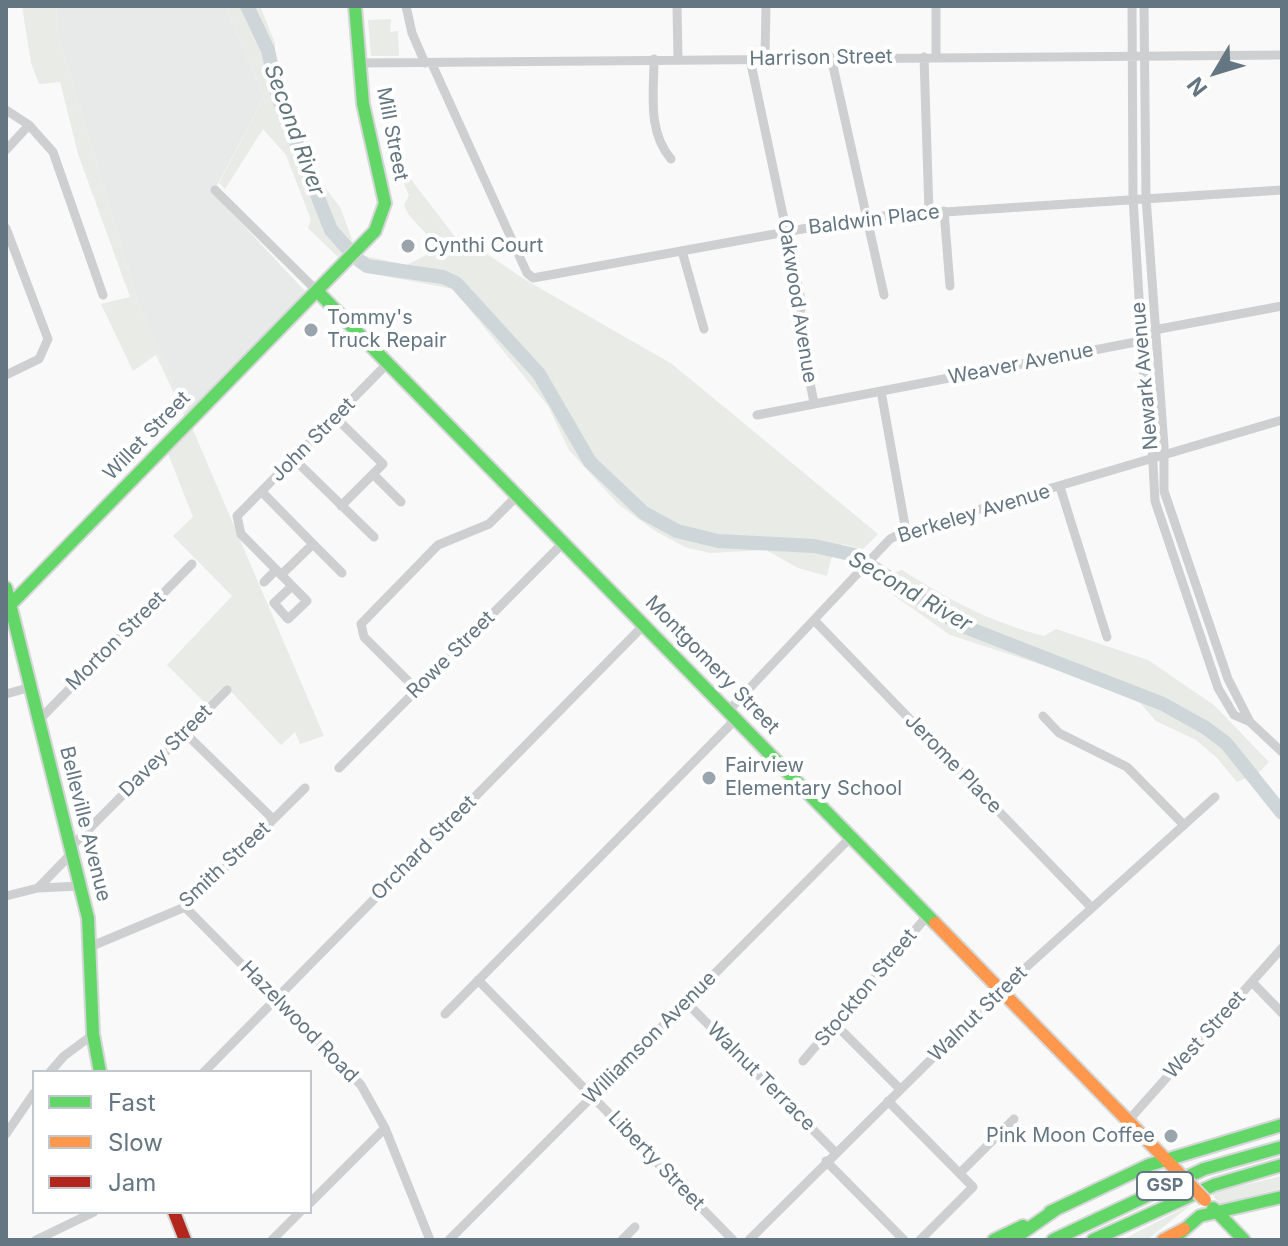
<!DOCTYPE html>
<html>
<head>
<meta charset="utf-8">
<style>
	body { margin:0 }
	#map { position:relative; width:1288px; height:1246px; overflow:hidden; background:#f9f9f9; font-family:Inter,sans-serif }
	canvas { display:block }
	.frame { position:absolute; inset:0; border:8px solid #657683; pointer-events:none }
	.legend { position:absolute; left:32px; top:1070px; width:280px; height:144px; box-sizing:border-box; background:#fff; border:2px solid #c1c8cd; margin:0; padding:10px 14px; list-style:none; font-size:24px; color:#657683 }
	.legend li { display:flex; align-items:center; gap:16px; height:40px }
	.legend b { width:40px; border:2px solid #c1c8cd }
	.north { position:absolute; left:1176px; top:32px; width:80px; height:80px; -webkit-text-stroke:6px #fff; paint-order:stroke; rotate:232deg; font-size:22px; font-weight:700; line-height:32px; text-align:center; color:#657683 }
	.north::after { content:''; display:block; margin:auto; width:28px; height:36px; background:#657683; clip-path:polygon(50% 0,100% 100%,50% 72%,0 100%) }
</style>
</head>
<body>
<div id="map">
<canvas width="1288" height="1246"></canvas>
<div class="frame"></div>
<ul class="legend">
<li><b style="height:10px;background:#63d668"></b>Fast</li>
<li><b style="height:10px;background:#ff974d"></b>Slow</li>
<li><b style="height:10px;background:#b3261e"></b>Jam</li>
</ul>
<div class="north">N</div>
</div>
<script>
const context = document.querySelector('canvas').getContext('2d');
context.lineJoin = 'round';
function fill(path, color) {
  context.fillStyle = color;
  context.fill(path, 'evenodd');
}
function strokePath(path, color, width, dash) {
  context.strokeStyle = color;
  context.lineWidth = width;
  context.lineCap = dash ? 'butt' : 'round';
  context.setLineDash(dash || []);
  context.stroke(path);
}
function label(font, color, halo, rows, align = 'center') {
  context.font = font + ' Inter,sans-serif';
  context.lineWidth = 8;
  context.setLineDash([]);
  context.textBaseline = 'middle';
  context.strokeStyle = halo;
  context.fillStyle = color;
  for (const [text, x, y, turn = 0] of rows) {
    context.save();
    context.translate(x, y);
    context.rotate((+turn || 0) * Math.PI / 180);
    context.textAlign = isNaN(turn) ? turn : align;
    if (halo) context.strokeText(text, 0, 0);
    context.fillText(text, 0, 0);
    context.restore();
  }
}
fill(new Path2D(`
	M 56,6 L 225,6 L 264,97 L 213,193 L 306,292 L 186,414 L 137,299 L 58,34 Z`), '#e8e9e9');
fill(new Path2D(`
	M 22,6 L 56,6 L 58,34 L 137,299 L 324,736 L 300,744 L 295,732 L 281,745 L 225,685 L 206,704 L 167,665 L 232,596 L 173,536 L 193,517 L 165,446 L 185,417 L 156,355 L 133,371 L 101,304 L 130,297 L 78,154 L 60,82 L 39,84 L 31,63 Z
	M 225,6 L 260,6 L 275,43 L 275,63 L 286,103 L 323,185 L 340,207 L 353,242 L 338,257 L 308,228 L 311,220 L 286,155 L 263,129 L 225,189 L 219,183 L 264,97 Z
	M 391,19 L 390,32 L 398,31 L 399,56 L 371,56 L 368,20 Z
	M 406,173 L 459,242 L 463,238 L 524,279 L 672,364 L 878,534 L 863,549 L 842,544 L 831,559 L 827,576 L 798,568 L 766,550 L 711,553 L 687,548 L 655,531 L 618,504 L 569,450 L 548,406 L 453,289 L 363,272 L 358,265 L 365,256 L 407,265 L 434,251 C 431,231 410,223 404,205 L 409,195 L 400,175 Z
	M 877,562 L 893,573 L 902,570 C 951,601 988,621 1044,636 L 1056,629 L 1148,660 L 1214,705 L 1269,762 L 1258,773 L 1237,782 L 1216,757 L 1196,740 L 1156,721 L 1140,703 L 1073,675 L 950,635 L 865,575 Z
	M 1282,1176 L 1282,1188 L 1220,1204 L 1211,1193 Z
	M 1192,1204 L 1147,1240 L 1122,1240 Z`), '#e8ebe6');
strokePath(new Path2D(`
	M 247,6 L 268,50 L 278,97 L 331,230 L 348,249
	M 360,261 L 367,266 L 443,277 L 456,283 L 539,374 L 590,462 L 644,513 L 677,531 L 718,541 L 814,546 L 855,555 L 960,625 L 1163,704 L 1206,728 L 1226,743 L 1282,813`), '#ced6d9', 14);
const fast = new Path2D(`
	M 318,292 L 935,923
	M 6,588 L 88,918 L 93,1034 L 100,1072
	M 11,604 L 375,231 L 385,203 L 363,104 L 355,6
	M 1213,1208 L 1244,1240
	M 1050,1212 L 1149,1165 L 1282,1125
	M 1178,1235 L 1200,1216 L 1282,1197
	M 994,1240 L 1023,1226
	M 1012,1240 L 1055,1210
	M 1053,1240 L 1204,1169 L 1282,1147
	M 1093,1240 L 1214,1185 L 1282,1165`);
const slow = new Path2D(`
	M 935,923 L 1174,1168
	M 1163,1240 L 1184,1229`);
const jam = new Path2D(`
	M 174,1212 L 185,1240`);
strokePath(fast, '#d5d6d7', 16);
strokePath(slow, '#d5d6d7', 16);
strokePath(jam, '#d5d6d7', 16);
strokePath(new Path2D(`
	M 406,6 L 412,33 L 425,63
	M 677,6 L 678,59
	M 1132,6 L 1133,198 L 1146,413 L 1151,427 L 1155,501 L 1218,688 L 1234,715 L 1250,722 L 1282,752
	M 1144,6 L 1146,197 L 1164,446 L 1164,491 L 1228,679 L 1250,722
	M 831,57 L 884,295
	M 924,57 L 929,212
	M 936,57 L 936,6
	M 654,59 C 654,93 647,131 671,159
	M 750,59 L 802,305 L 798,321 L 814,403
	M 765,59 L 766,6
	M 361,63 L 1282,55
	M 432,64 L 527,273 L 533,278 L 868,217 L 1282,190
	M 6,110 L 29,125 L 53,152 L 103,295
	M 6,150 L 29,125
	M 215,190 L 318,292
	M 944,211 L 950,286
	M 6,228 L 48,339 L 39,359 L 6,375
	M 682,251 L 704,329
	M 881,391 L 906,531
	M 757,415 L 1141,341 L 1154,330 L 1282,306
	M 336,418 L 383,464 L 341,506
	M 294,459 L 374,537
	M 373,474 L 401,502
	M 1060,487 L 1107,637
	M 262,492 L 313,544 L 281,575
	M 313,544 L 342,573
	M 264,582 L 276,570
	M 292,586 L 274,603 L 288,619 L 307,601 L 241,534 L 237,516 L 388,363
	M 814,620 L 1092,908
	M 417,690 L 364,637 L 361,624 L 438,545 L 489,524 L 518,495
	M 6,694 L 31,687
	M 729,710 L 890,539 L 906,531 L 1282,420
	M 1043,716 L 1059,733 L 1127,767 L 1184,825
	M 40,719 L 192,564
	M 184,732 L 273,819
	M 339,768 L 564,542
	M 72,846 L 227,690
	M 38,888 L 73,852
	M 6,896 L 38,888 L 81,886
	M 185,907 L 361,1085 L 385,1128 L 430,1240
	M 92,946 L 185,907 L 305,788
	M 478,980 L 733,1240
	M 1252,982 L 1282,1013
	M 686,1002 L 835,1152
	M 445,1014 L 737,718
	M 835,1024 L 900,1089
	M 803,1061 L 928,915
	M 50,1072 L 64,1056 L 91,1036
	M 204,1072 L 645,624
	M 888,1101 L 973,1187 L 920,1240
	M 1128,1121 L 1282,948
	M 6,1134 L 34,1093
	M 826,1161 L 904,1240
	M 960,1173 L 1014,1119
	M 310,1203 L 385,1128
	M 36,1240 L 94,1212
	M 272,1240 L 300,1212
	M 449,1240 L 852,836
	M 622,1240 L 635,1227
	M 749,1240 L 1001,990 L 1215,797`), '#cecfd0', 9);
strokePath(fast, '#63d668', 12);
strokePath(slow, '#ff974d', 12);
strokePath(jam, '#b3261e', 12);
const slowBridge = new Path2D(`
	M 1174,1168 L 1205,1200`);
strokePath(slowBridge, '#d5d6d7', 16, []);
strokePath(slowBridge, '#ff974d', 12);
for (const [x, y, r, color] of [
	[408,246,8,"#99a4ac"],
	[311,330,8,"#99a4ac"],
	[709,778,8,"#99a4ac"],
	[1171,1136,8,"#99a4ac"]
]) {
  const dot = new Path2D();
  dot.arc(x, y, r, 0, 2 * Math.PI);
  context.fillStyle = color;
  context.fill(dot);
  strokePath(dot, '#fff', 3);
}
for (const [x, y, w] of [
	[1165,1186,56]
]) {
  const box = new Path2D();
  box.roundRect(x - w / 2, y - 14, w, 28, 6);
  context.fillStyle = '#fff';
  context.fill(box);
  strokePath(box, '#657683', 2);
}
label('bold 18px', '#657683', null, [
	["GSP",1165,1186]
]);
label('20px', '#657683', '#fff', [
	["Harrison Street",821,58,-1],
	["Mill Street",392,134,79],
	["Baldwin Place",874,220,-7],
	["Oakwood Avenue",797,301,81],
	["Weaver Avenue",1021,364,-11],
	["Newark Avenue",1145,376,-95],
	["Willet Street",147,436,-46],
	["John Street",313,440,-45],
	["Berkeley Avenue",974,514,-17],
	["Morton Street",116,641,-45],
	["Rowe Street",451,655,-45],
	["Montgomery Street",712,665,46],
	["Davey Street",166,751,-45],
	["Jerome Place",953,764,46],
	["Belleville Avenue",85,824,76],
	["Orchard Street",424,848,-45],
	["Smith Street",225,865,-43],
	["Stockton Street",866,988,-50],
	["Walnut Street",978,1014,-44],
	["Hazelwood Road",299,1022,46],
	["West Street",1205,1035,-48],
	["Williamson Avenue",650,1038,-45],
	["Walnut Terrace",761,1077,45],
	["Liberty Street",656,1161,46]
]);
label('20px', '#657683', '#fff', [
	["Cynthi Court",424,246],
	["Tommy's",327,318],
	["Truck Repair",327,341],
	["Fairview",725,766],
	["Elementary School",725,789],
	["Pink Moon Coffee",1155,1136,"right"]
], 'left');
label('italic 22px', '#60757c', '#fff', [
	["Second River",294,130,70],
	["Second River",910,592,30]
]);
</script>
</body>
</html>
